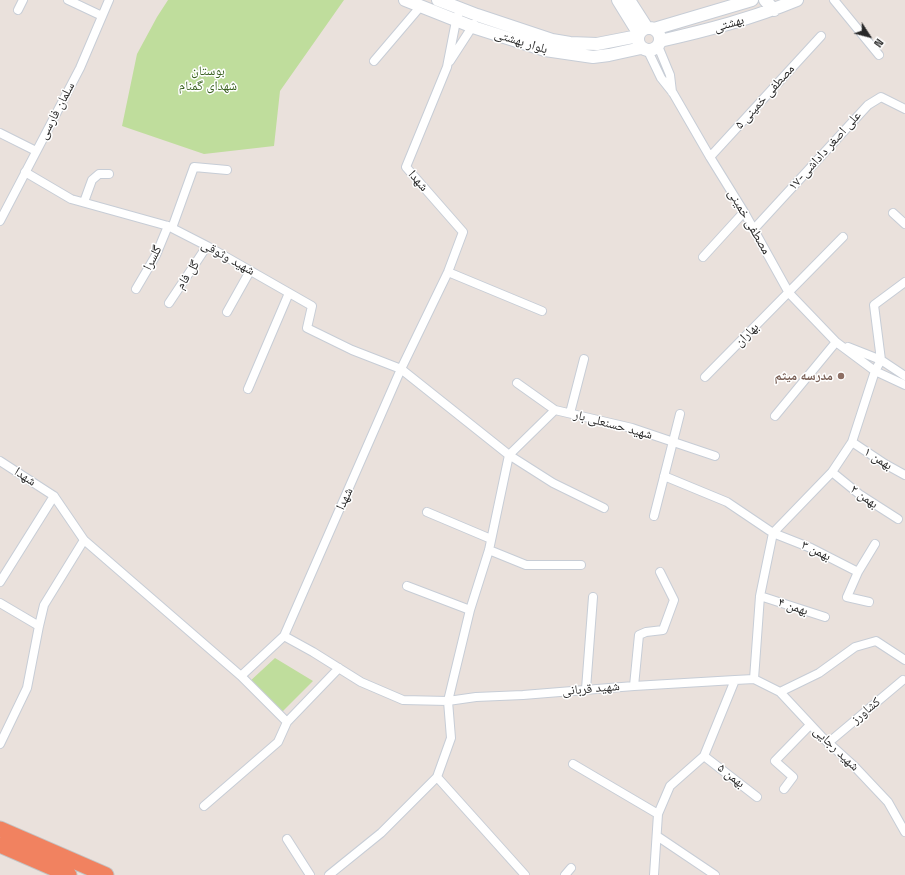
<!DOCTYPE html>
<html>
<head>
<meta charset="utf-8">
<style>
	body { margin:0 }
	#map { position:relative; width:905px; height:875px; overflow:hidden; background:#eae1dc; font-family:"Space Grotesk",sans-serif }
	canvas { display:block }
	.north { position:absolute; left:849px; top:16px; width:40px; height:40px; -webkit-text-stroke:3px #fff; paint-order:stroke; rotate:126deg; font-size:11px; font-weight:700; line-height:16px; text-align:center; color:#292929 }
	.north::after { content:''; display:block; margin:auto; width:14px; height:18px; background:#292929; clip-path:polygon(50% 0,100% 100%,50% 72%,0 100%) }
</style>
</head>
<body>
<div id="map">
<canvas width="905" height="875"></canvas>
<div class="north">N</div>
</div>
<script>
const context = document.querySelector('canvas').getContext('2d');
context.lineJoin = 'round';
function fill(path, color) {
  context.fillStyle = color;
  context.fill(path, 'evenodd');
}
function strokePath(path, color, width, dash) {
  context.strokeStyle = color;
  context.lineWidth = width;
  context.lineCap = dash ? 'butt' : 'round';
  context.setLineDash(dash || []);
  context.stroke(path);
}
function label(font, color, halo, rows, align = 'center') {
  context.font = font + ' "Space Grotesk","Noto Naskh Arabic",sans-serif';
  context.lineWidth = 3;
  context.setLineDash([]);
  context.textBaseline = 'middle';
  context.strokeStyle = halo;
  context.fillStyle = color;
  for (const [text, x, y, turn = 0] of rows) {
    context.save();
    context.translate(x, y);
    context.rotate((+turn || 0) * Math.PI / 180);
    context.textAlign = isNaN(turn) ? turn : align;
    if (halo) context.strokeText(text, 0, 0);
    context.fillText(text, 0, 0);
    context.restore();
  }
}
fill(new Path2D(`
	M 168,0 L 344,0 L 280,91 L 274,146 L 204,154 L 122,126 L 137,54 L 157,17 Z
	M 275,658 L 313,681 L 278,716 L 248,683 Z`), '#bfdd9c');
const street = new Path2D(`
	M 68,0 L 102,16
	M 834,0 L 879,55
	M 18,10 L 23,0
	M 658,46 L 670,75 L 672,92
	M 648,51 L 661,78 L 673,93 L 710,157 L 744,212 L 789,293 L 836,342 L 875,371 L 905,385
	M 374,61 L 420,7
	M 450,61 L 474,24
	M 0,133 L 36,151
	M 710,157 L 821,36
	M 25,172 L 71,199 L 168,226 L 207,246 L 312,306 L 307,328 L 352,350 L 401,369 L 509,455 L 489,550 L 470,610 L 448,701 L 451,738 L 437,777 L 525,875
	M 84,202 L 92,180 L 99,174 L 109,174
	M 893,213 L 905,224
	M 0,221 L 80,68 L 109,0
	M 172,228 L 194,167 L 227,170
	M 754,229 L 868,105 L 881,97 L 905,109
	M 703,257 L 744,212
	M 448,272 L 542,311
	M 136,289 L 156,255 L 168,226
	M 169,303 L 207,246
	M 227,312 L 250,271
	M 848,347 L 881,360 L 905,376
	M 705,377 L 843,237
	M 517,383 L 555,410 L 632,428 L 715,456
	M 248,389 L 289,293
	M 555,410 L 509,455 L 553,483 L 604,508
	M 570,413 L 584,359
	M 775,416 L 836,342
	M 852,442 L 885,464 L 905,475
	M 0,461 L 54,496 L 84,540 L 241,676 L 284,636 L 401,369 L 448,272 L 463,232 L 406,167 L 447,67 L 456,21 L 460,9
	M 832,472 L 859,494 L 898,519
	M 664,476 L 727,502 L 773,533 L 811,548 L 858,572
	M 427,512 L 491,539
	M 654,516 L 680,414
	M 489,550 L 526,565 L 581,565
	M 0,582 L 54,496
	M 407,586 L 470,610
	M 760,596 L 825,617
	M 869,602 L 847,597 L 858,572 L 875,544
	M 0,603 L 39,626
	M 284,636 L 313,652 L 361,682 L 403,700 L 448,701 L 476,697 L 523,695 L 634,686 L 735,680
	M 754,679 L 780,692 L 822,737 L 854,766 L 888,802 L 905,832
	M 634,686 L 639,635 L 646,632 L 663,630 L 674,600 L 660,572
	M 586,689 L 593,597
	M 780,692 L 819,673 L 855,647 L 876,641 L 905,660
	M 287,722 L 339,668
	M 828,743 L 903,680
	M 0,744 L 27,688 L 39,626 L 44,605 L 84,540
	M 704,756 L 757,797
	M 573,764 L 658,814
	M 784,789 L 793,777 L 775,761 L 810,725
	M 204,806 L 278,742 L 287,722 L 241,676
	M 657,836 L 715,875
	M 287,839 L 310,875
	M 329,875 L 381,833 L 437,777
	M 565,875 L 571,868
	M 654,875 L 658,814 L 670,786 L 704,756 L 735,680 L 754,679 L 760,596 L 773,533 L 832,472 L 852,442 L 875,371 L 881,360 L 874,305 L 905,282`);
const secondary = new Path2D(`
	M 405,0 L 473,27 L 545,50 L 593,57 L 609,55 L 641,48
	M 438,0 L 477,15 L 552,40 L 570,43 L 597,44 L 638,36
	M 618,0 L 639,34
	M 629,0 L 647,28
	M 765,0 L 774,10
	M638 39a11 11 0 1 1 22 0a11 11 0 1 1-22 0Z
	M 654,29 L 752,0
	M 660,41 C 708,30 751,19 797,0`);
const highway = new Path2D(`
	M 0,829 L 106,875
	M 0,845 L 69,875`);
strokePath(street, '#c7cdd6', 10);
strokePath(secondary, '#c7cdd6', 14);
strokePath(highway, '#c3c3c3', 17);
strokePath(street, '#fff', 8);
strokePath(secondary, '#fff', 12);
strokePath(highway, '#f18260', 15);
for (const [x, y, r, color] of [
	[841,376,4,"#8d6e63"]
]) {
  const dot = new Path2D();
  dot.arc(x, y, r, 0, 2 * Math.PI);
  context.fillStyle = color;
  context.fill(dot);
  strokePath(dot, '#fff', 1.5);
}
label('13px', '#292929', '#fff', [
	["بهشتی",729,24,-16],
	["بلوار بهشتی",521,42,17],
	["مصطفی خمینی ۵",765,97,-48],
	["سلمان فارسی",57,111,-62],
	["علی اصغر داداشی-۱۷",825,151,-48],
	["شهدا",418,181,49],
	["مصطفی خمینی",749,222,60],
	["گلسرا",153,258,-63],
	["شهید وثوقی",228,258,29],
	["گل فام",188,275,-56],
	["بهاران",747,335,-45],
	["شهید حسنعلی بار",613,425,15],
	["بهمن ۱",878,459,32],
	["شهدا",25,477,33],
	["بهمن ۲",864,497,35],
	["شهدا",345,499,-66],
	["بهمن ۳",816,551,25],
	["بهمن ۴",793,607,18],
	["شهید قربانی",591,689,-5],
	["کشاورز",866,711,-40],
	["شهید رجایی",836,749,44],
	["بهمن ۵",731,776,38]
]);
label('13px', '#39601f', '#fff', [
	["بوستان",208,71],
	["شهدای گمنام",208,86]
]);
label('bold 13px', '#785e54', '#fff', [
	["مدرسه میثم",833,376]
], 'right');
</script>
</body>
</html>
